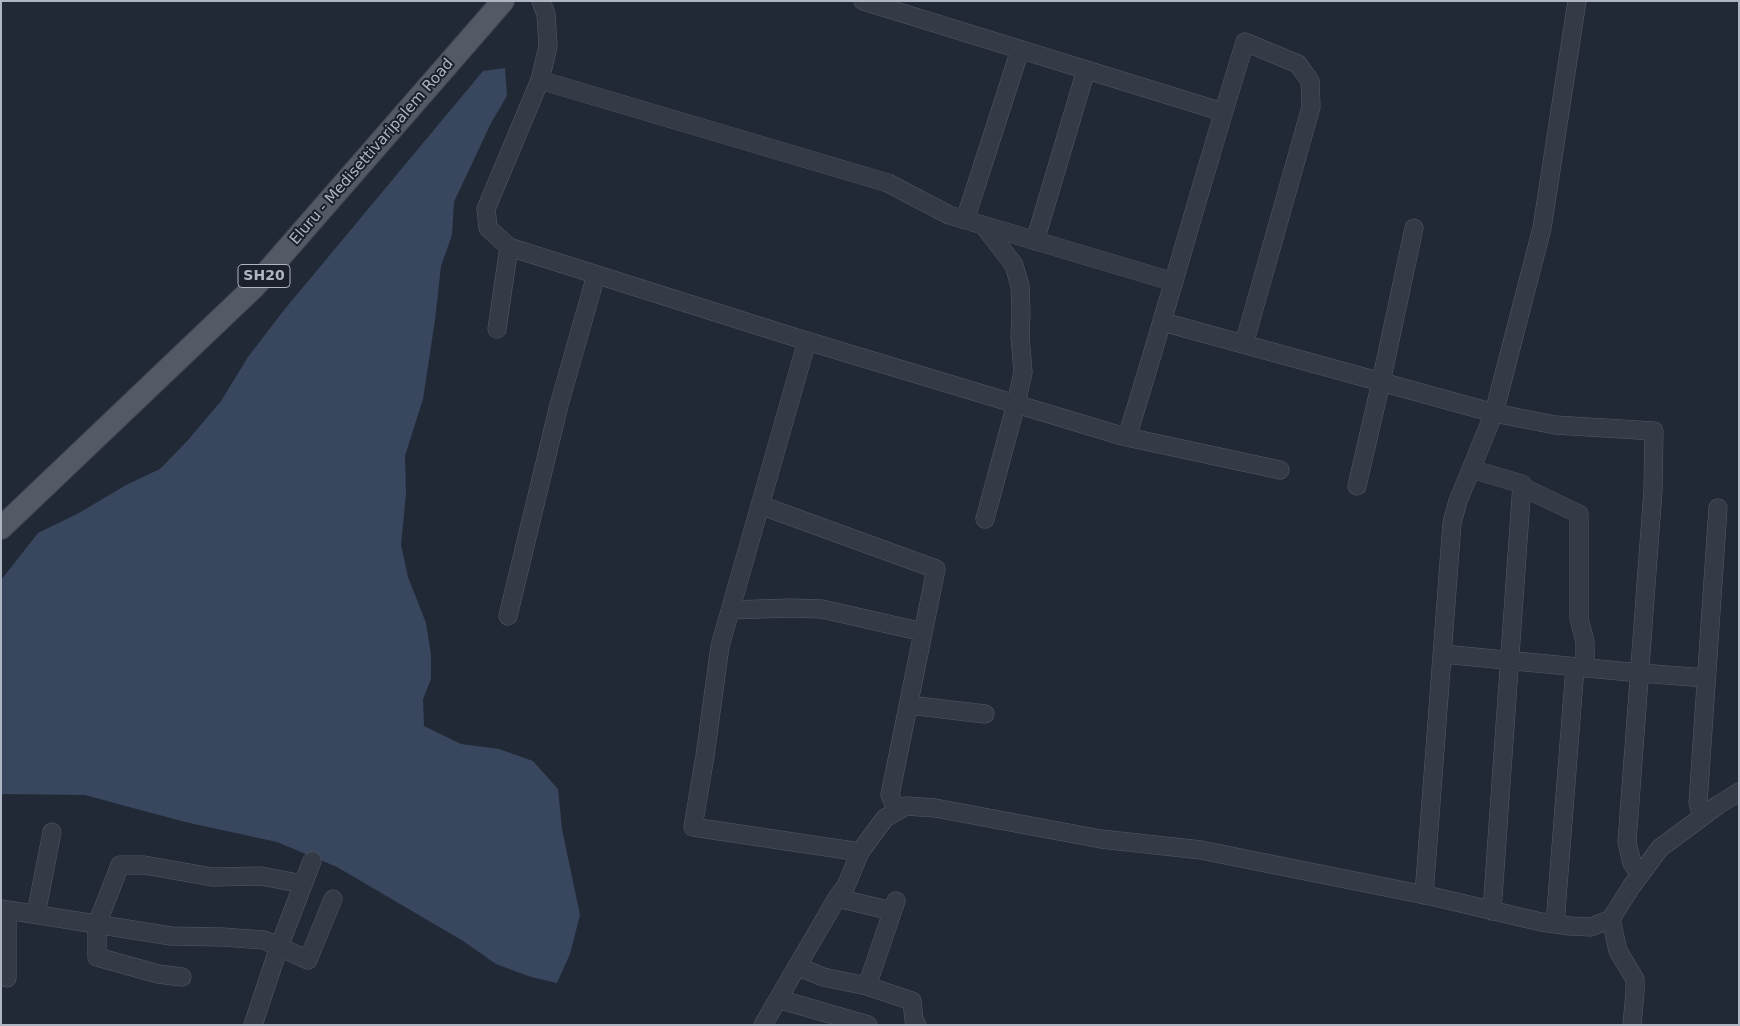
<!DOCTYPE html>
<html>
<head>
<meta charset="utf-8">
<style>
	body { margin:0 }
	#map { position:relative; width:1740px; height:1026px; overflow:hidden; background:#222936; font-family:"DejaVu Sans",sans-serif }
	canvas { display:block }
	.frame { position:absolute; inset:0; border:2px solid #afb6c3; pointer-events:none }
</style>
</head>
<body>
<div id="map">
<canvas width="1740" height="1026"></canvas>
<div class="frame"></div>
</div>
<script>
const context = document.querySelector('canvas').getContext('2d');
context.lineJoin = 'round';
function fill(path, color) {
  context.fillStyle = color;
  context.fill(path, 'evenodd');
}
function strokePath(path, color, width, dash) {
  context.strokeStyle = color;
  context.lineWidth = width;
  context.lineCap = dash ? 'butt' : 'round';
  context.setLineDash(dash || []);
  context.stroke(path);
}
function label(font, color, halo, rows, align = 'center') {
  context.font = font + ' "DejaVu Sans",sans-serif';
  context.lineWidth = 4;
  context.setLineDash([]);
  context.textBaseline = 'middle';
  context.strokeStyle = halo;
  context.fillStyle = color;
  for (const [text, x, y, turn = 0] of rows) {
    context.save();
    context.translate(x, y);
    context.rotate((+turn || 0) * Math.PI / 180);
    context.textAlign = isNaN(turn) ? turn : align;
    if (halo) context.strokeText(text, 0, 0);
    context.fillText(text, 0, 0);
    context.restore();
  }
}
fill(new Path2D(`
	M 505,68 L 507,96 L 491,123 L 454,202 L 452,235 L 441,266 L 435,320 L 423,399 L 405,456 L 406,494 L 401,545 L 408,577 L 426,623 L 431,655 L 431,679 L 423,699 L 424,726 L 461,744 L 499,749 L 533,761 L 558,789 L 562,829 L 580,915 L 570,954 L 557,983 L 531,977 L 496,964 L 463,941 L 337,867 L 277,842 L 185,822 L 85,795 L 1,794 L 1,580 L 38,533 L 79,513 L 126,485 L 160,469 L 188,440 L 221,401 L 248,357 L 284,310 L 483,71 Z`), '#38465e');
const minor = new Path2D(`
	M 541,1 L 546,14 L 548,46 L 540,80 L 486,209 L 488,228 L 509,247 L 797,338 L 1122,436 L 1280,470
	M 863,1 L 1223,112
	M 540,80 L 888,183 L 949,215 L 1174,282
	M 965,220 L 1020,50
	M 984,226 L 1014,265 L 1020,286 L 1021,313 L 1020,336 L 1023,372 L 1016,404 L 985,519
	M 1035,241 L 1086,70
	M 1163,322 L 1494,413 L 1555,425 L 1654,431 L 1653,490 L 1627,842 L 1632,863 L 1640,875
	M 497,329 L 509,247
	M 807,341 L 720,646 L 705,756 L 693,827 L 860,852
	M 1127,437 C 1168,306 1204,173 1245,42 L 1298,64 L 1310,81 L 1311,107 L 1244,344
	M 1471,469 L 1522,484 L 1492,911
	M 1357,486 L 1381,382 L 1414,228
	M 1522,487 L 1579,514 L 1579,618 L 1585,642 L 1585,668
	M 760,505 L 936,569 L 890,795 L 897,811
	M 730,610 L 791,608 L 822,609 L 923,632
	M 508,616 L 559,405 L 596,275
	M 1443,654 L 1640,673 L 1706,678
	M 909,705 L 985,714
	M 1702,817 L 1698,803 L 1718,508
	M 1424,895 L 1452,523 L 1458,501 L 1494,413 L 1542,228 L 1577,1
	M 837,898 L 892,911
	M 1,909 L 171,936 L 222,937 L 264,940 L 308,960 L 333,899
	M 7,910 L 7,978
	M 36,914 L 52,832
	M 1611,919 L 1618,951 L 1635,979 L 1635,992 L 1632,1025
	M 1555,924 L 1575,667
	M 797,966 L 823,977 L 867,986 L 912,1001 L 914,1020 L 917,1025
	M 182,977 L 158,974 L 97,957 L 97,924 L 120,865 L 144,865 L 212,877 L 261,876 L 303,884
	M 867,986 L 896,901
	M 778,999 L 868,1025
	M 253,1025 L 279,947 L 312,861
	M 763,1025 L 837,898 L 846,886 L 860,852 L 885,818 L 906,806 L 935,808 L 1101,839 L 1201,850 L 1435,897 L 1541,922 L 1570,926 L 1591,927 L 1611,919 L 1631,887 L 1660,848 L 1718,805 L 1739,792`);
const major = new Path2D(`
	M 1,528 L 254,287 L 503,1`);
strokePath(minor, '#525964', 19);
strokePath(major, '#3e4450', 24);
strokePath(minor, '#353b46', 18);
strokePath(major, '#535a66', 22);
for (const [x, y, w] of [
	[264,276,52]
]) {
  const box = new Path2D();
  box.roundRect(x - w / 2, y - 11.5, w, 23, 4);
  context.fillStyle = '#1b202b';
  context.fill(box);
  strokePath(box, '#afb6c3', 1);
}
label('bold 14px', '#afb6c3', null, [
	["SH20",264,276]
]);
label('15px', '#afb6c3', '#1b202b', [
	["Eluru - Medisettivaripalem Road",372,152,-49]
]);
</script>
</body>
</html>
